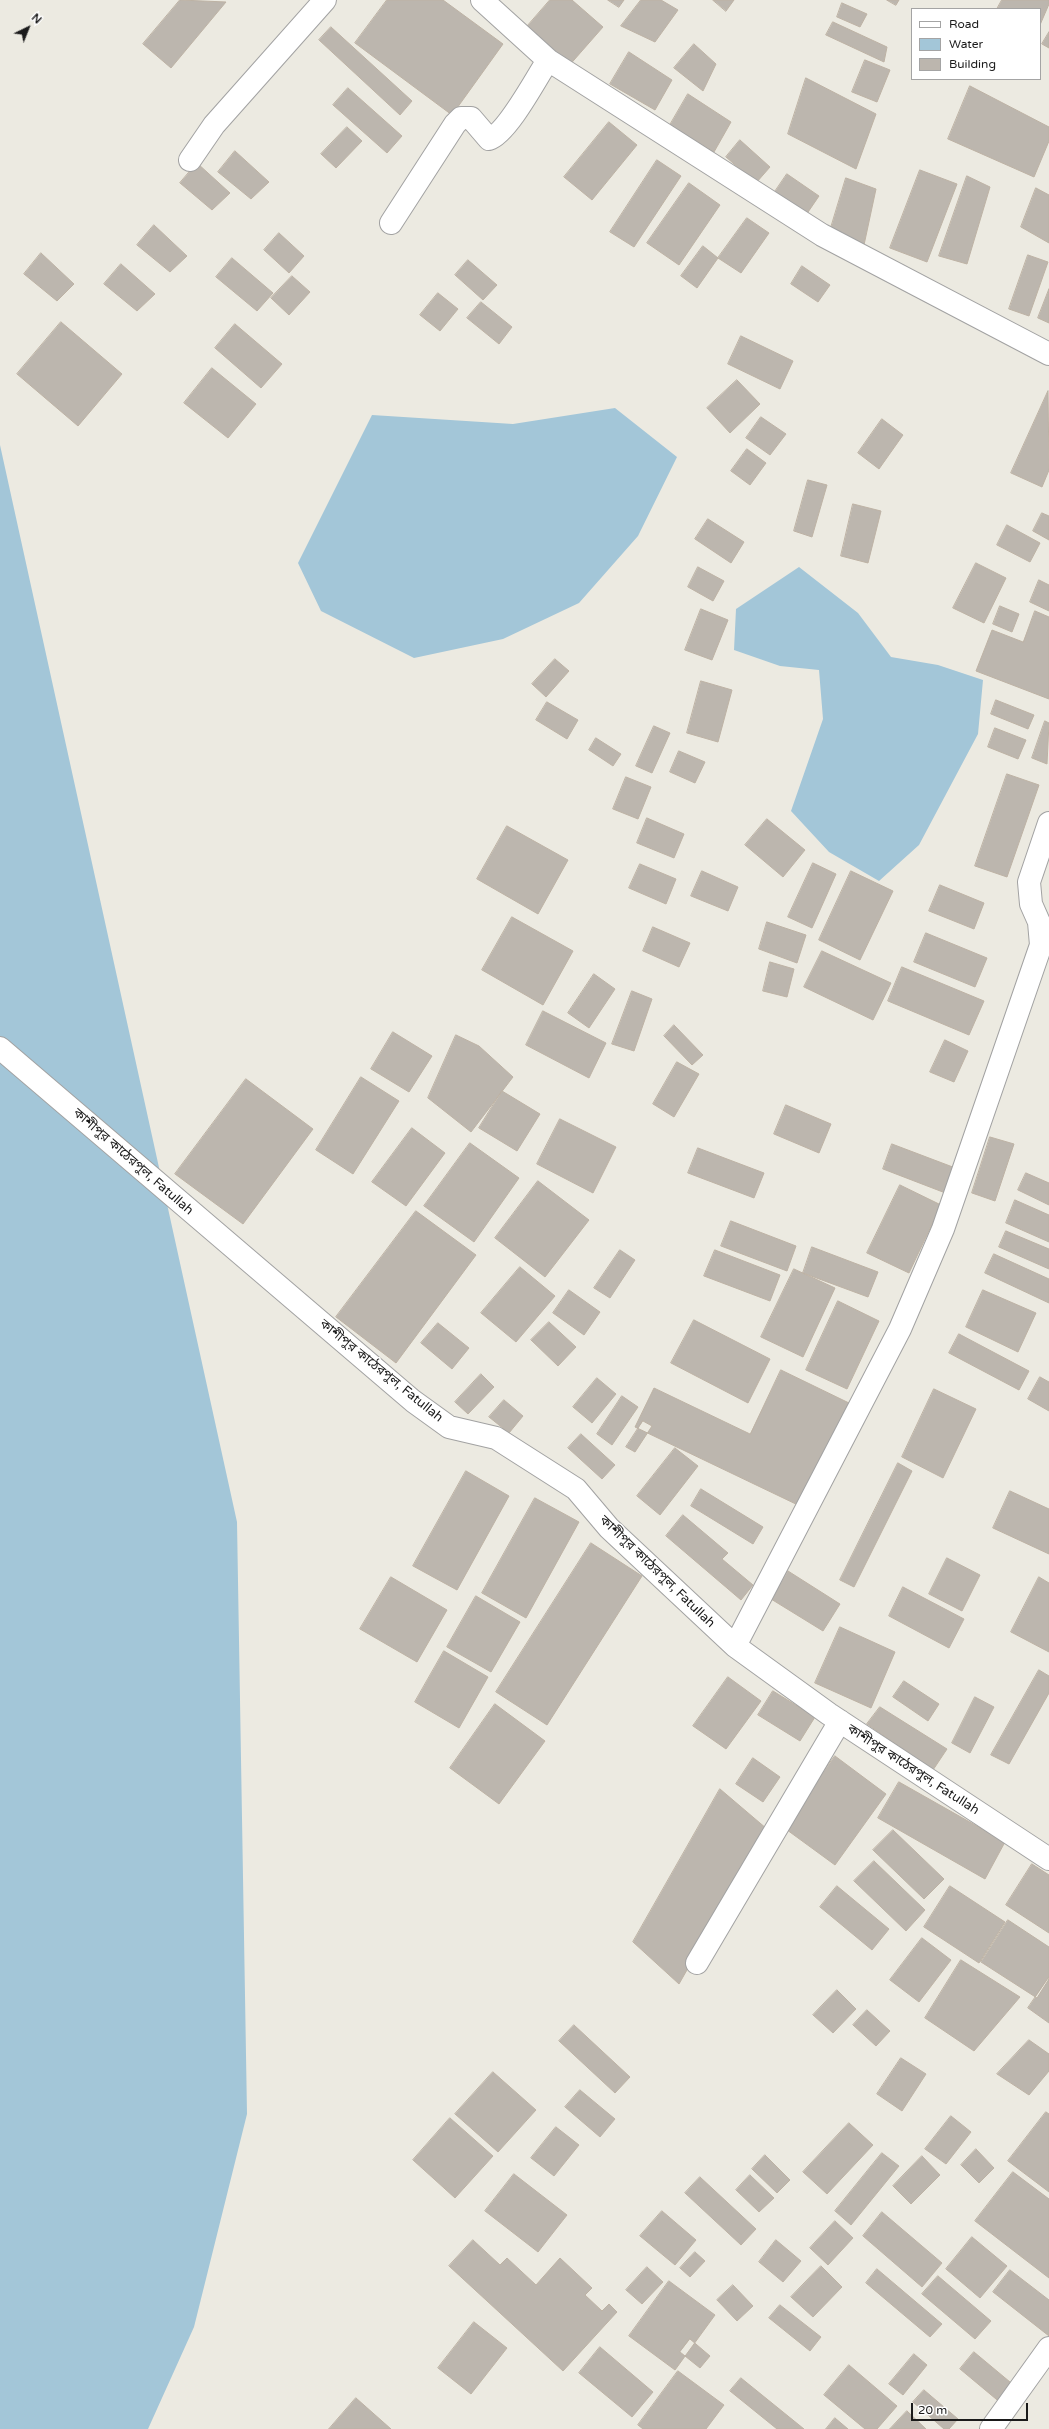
<!DOCTYPE html>
<html>
<head>
<meta charset="utf-8">
<style>
	body { margin:0 }
	#map { position:relative; width:1049px; height:2429px; overflow:hidden; background:#eceae1; font-family:"Varela Round",sans-serif }
	canvas { display:block }
	.legend { position:absolute; left:911px; top:8px; width:130px; height:72px; box-sizing:border-box; background:#fff; border:1px solid #a4a4a4; margin:0; padding:5px 7px; list-style:none; font-size:12px; color:#1b1b1b }
	.legend li { display:flex; align-items:center; gap:8px; height:20px }
	.legend b { width:20px; border:1px solid #a4a4a4 }
	.north { position:absolute; left:8px; top:8px; width:40px; height:40px; -webkit-text-stroke:3px #fff; paint-order:stroke; rotate:43deg; font-size:11px; font-weight:700; line-height:16px; text-align:center; color:#1b1b1b }
	.north::after { content:''; display:block; margin:auto; width:14px; height:18px; background:#1b1b1b; clip-path:polygon(50% 0,100% 100%,50% 72%,0 100%) }
	.scale { position:absolute; left:911px; top:2403px; width:117px; height:18px; box-sizing:border-box; border:2px solid #1b1b1b; border-top:0; padding-left:5px; font-size:12px; line-height:14px; white-space:nowrap; color:#1b1b1b; -webkit-text-stroke:3px #fff; paint-order:stroke }
</style>
</head>
<body>
<div id="map">
<canvas width="1049" height="2429"></canvas>
<ul class="legend">
<li><b style="height:5px;background:#fff"></b>Road</li>
<li><b style="height:11px;background:#a3c6d8"></b>Water</li>
<li><b style="height:11px;background:#bcb6ae"></b>Building</li>
</ul>
<div class="north">N</div>
<div class="scale">20 m</div>
</div>
<script>
const context = document.querySelector('canvas').getContext('2d');
context.lineJoin = 'round';
function fill(path, color) {
  context.fillStyle = color;
  context.fill(path, 'evenodd');
}
function strokePath(path, color, width, dash) {
  context.strokeStyle = color;
  context.lineWidth = width;
  context.lineCap = dash ? 'butt' : 'round';
  context.setLineDash(dash || []);
  context.stroke(path);
}
function label(font, color, halo, rows, align = 'center') {
  context.font = font + ' "Varela Round","Noto Sans Bengali",sans-serif';
  context.lineWidth = 3;
  context.setLineDash([]);
  context.textBaseline = 'middle';
  context.strokeStyle = halo;
  context.fillStyle = color;
  for (const [text, x, y, turn = 0] of rows) {
    context.save();
    context.translate(x, y);
    context.rotate((+turn || 0) * Math.PI / 180);
    context.textAlign = isNaN(turn) ? turn : align;
    if (halo) context.strokeText(text, 0, 0);
    context.fillText(text, 0, 0);
    context.restore();
  }
}
fill(new Path2D(`
	M 615,408 L 677,457 L 638,536 L 579,603 L 503,639 L 414,658 L 321,611 L 298,563 L 372,415 L 513,424 Z
	M 0,445 L 237,1522 L 247,2114 L 194,2327 L 148,2429 L 0,2429 Z
	M 799,567 L 858,613 L 891,657 L 938,665 L 983,680 L 978,734 L 919,845 L 879,881 L 829,852 L 791,811 L 823,719 L 819,670 L 780,666 L 734,650 L 736,609 Z`), '#a3c6d8');
const building = new Path2D(`
	M 180,0 L 226,2 L 171,68 L 143,44 Z
	M 387,0 L 443,0 L 503,44 L 452,115 L 355,43 Z
	M 550,0 L 572,0 L 603,27 L 567,68 L 524,30 Z
	M 608,0 L 624,0 L 619,7 Z
	M 641,0 L 661,0 L 678,10 L 655,42 L 621,26 Z
	M 713,0 L 734,0 L 726,11 Z
	M 887,0 L 899,0 L 896,5 Z
	M 1002,0 L 1049,0 L 1049,4 L 1040,25 L 1040,9 L 997,9 Z
	M 842,3 L 867,14 L 860,27 L 837,17 Z
	M 833,22 L 887,47 L 884,62 L 826,35 Z
	M 331,27 L 412,101 L 400,115 L 319,40 Z
	M 1049,32 L 1049,48 L 1042,44 Z
	M 694,44 L 716,64 L 703,91 L 674,68 Z
	M 629,52 L 672,80 L 655,110 L 610,84 Z
	M 865,60 L 890,70 L 877,102 L 852,92 Z
	M 806,78 L 876,114 L 856,169 L 788,134 Z
	M 970,86 L 1049,127 L 1049,141 L 1034,177 L 948,139 Z
	M 348,88 L 402,136 L 387,153 L 333,105 Z
	M 688,94 L 731,122 L 714,152 L 670,125 Z
	M 609,122 L 637,145 L 592,200 L 564,177 Z
	M 347,127 L 362,141 L 336,168 L 321,154 Z
	M 740,140 L 770,167 L 756,183 L 726,157 Z
	M 235,151 L 269,182 L 251,199 L 218,172 Z
	M 657,160 L 681,176 L 634,247 L 610,232 Z
	M 197,163 L 230,193 L 212,210 L 180,183 Z
	M 920,170 L 957,184 L 927,262 L 890,248 Z
	M 787,174 L 819,196 L 804,218 L 772,196 Z
	M 967,176 L 990,187 L 967,264 L 939,256 Z
	M 846,178 L 876,189 L 864,245 L 830,231 Z
	M 689,183 L 720,205 L 679,265 L 647,243 Z
	M 1036,188 L 1049,195 L 1049,243 L 1021,227 Z
	M 747,218 L 769,233 L 741,273 L 718,258 Z
	M 154,225 L 187,256 L 170,272 L 137,245 Z
	M 279,233 L 304,256 L 289,273 L 264,250 Z
	M 703,246 L 718,258 L 697,288 L 681,276 Z
	M 41,253 L 74,284 L 57,301 L 24,274 Z
	M 1028,255 L 1048,262 L 1029,316 L 1009,309 Z
	M 232,258 L 273,293 L 257,311 L 216,277 Z
	M 468,260 L 497,285 L 483,300 L 455,275 Z
	M 121,264 L 155,294 L 137,311 L 104,284 Z
	M 802,266 L 830,285 L 818,302 L 791,284 Z
	M 292,276 L 310,292 L 289,315 L 271,298 Z
	M 1049,289 L 1049,323 L 1038,318 Z
	M 438,293 L 458,309 L 440,331 L 420,315 Z
	M 481,302 L 512,327 L 499,344 L 467,318 Z
	M 61,322 L 122,374 L 78,426 L 17,374 Z
	M 235,324 L 282,364 L 261,388 L 215,348 Z
	M 741,336 L 793,361 L 780,389 L 728,364 Z
	M 212,368 L 256,404 L 228,438 L 184,403 Z
	M 737,380 L 760,404 L 730,433 L 707,408 Z
	M 1048,391 L 1049,470 L 1042,487 L 1011,473 Z
	M 761,417 L 786,434 L 770,455 L 746,438 Z
	M 882,419 L 903,435 L 879,469 L 858,453 Z
	M 747,449 L 766,463 L 750,485 L 731,471 Z
	M 808,480 L 827,485 L 812,537 L 794,531 Z
	M 853,504 L 881,511 L 868,563 L 841,556 Z
	M 1042,513 L 1049,516 L 1049,540 L 1033,531 Z
	M 708,519 L 744,542 L 731,563 L 695,539 Z
	M 1007,525 L 1040,543 L 1030,562 L 997,545 Z
	M 976,563 L 1006,578 L 984,623 L 953,608 Z
	M 698,567 L 724,581 L 713,601 L 688,587 Z
	M 1039,580 L 1049,585 L 1049,611 L 1030,602 Z
	M 1000,606 L 1019,614 L 1012,632 L 993,624 Z
	M 701,609 L 728,620 L 712,660 L 685,650 Z
	M 1035,611 L 1049,617 L 1049,699 L 976,671 L 992,630 L 1023,642 Z
	M 555,659 L 569,671 L 546,697 L 532,684 Z
	M 701,681 L 732,690 L 718,742 L 687,733 Z
	M 996,700 L 1034,715 L 1028,729 L 991,714 Z
	M 547,702 L 578,720 L 567,739 L 536,720 Z
	M 1045,721 L 1049,723 L 1047,764 L 1032,758 Z
	M 654,726 L 670,733 L 652,773 L 636,766 Z
	M 995,728 L 1026,740 L 1018,759 L 988,747 Z
	M 596,738 L 621,754 L 613,766 L 589,750 Z
	M 679,751 L 705,762 L 695,783 L 670,772 Z
	M 1007,774 L 1039,785 L 1007,877 L 975,866 Z
	M 626,777 L 651,787 L 638,819 L 613,809 Z
	M 647,818 L 684,834 L 674,858 L 637,843 Z
	M 767,819 L 805,850 L 783,877 L 745,845 Z
	M 507,826 L 568,860 L 538,914 L 477,879 Z
	M 813,863 L 836,874 L 812,928 L 788,917 Z
	M 640,864 L 676,879 L 666,904 L 629,888 Z
	M 702,871 L 738,887 L 728,911 L 691,896 Z
	M 851,871 L 893,891 L 860,960 L 819,940 Z
	M 940,885 L 984,903 L 974,929 L 929,911 Z
	M 512,917 L 573,951 L 543,1005 L 482,970 Z
	M 767,922 L 806,935 L 797,963 L 759,949 Z
	M 653,927 L 690,943 L 679,967 L 643,951 Z
	M 926,933 L 987,958 L 975,987 L 914,962 Z
	M 822,951 L 891,983 L 873,1020 L 804,987 Z
	M 770,962 L 794,969 L 787,997 L 763,991 Z
	M 902,967 L 984,1001 L 969,1035 L 888,1001 Z
	M 594,974 L 615,989 L 589,1028 L 568,1013 Z
	M 632,991 L 652,999 L 634,1051 L 612,1044 Z
	M 543,1011 L 606,1043 L 589,1078 L 526,1045 Z
	M 674,1025 L 703,1055 L 692,1065 L 664,1036 Z
	M 393,1032 L 432,1056 L 409,1092 L 371,1069 Z
	M 456,1035 L 479,1046 L 513,1077 L 471,1132 L 428,1098 Z
	M 945,1040 L 968,1051 L 954,1082 L 930,1072 Z
	M 677,1062 L 699,1074 L 674,1117 L 653,1104 Z
	M 361,1077 L 399,1101 L 353,1174 L 316,1150 Z
	M 246,1079 L 313,1129 L 243,1224 L 175,1174 Z
	M 502,1091 L 540,1114 L 517,1151 L 479,1128 Z
	M 786,1105 L 831,1124 L 819,1153 L 774,1134 Z
	M 560,1119 L 616,1147 L 593,1193 L 537,1164 Z
	M 412,1128 L 445,1153 L 406,1206 L 372,1182 Z
	M 990,1137 L 1014,1144 L 995,1201 L 972,1193 Z
	M 470,1143 L 519,1178 L 474,1242 L 424,1206 Z
	M 892,1144 L 958,1169 L 948,1194 L 883,1169 Z
	M 698,1148 L 764,1173 L 754,1198 L 688,1173 Z
	M 1026,1173 L 1049,1183 L 1049,1205 L 1018,1190 Z
	M 538,1181 L 589,1220 L 545,1277 L 495,1238 Z
	M 900,1185 L 941,1205 L 909,1273 L 867,1253 Z
	M 1015,1200 L 1049,1215 L 1049,1242 L 1006,1223 Z
	M 416,1211 L 476,1255 L 396,1363 L 336,1317 Z
	M 731,1221 L 796,1246 L 787,1271 L 721,1246 Z
	M 1006,1231 L 1049,1249 L 1049,1269 L 999,1247 Z
	M 812,1247 L 878,1272 L 868,1297 L 803,1273 Z
	M 620,1250 L 635,1260 L 610,1298 L 594,1288 Z
	M 715,1250 L 780,1275 L 770,1301 L 704,1276 Z
	M 994,1254 L 1049,1279 L 1049,1303 L 985,1273 Z
	M 520,1267 L 555,1296 L 516,1342 L 481,1313 Z
	M 794,1269 L 835,1288 L 803,1357 L 761,1337 Z
	M 569,1290 L 600,1312 L 584,1335 L 553,1313 Z
	M 983,1290 L 1036,1313 L 1018,1352 L 966,1327 Z
	M 838,1301 L 879,1321 L 847,1389 L 806,1370 Z
	M 694,1320 L 770,1359 L 748,1403 L 671,1363 Z
	M 549,1322 L 576,1347 L 558,1366 L 531,1340 Z
	M 438,1323 L 469,1348 L 452,1369 L 421,1343 Z
	M 959,1334 L 1029,1371 L 1019,1390 L 949,1353 Z
	M 781,1370 L 849,1403 L 800,1506 L 635,1427 L 654,1388 L 750,1434 Z
	M 481,1374 L 494,1387 L 468,1414 L 455,1402 Z
	M 1040,1377 L 1049,1382 L 1049,1411 L 1028,1399 Z
	M 597,1378 L 616,1394 L 592,1423 L 573,1407 Z
	M 934,1389 L 976,1409 L 943,1478 L 902,1457 Z
	M 622,1396 L 638,1407 L 612,1445 L 597,1434 Z
	M 504,1400 L 523,1416 L 509,1433 L 489,1417 Z
	M 643,1421 L 652,1426 L 635,1452 L 626,1447 Z
	M 581,1434 L 615,1465 L 602,1479 L 568,1448 Z
	M 675,1448 L 698,1466 L 660,1515 L 637,1496 Z
	M 898,1463 L 912,1471 L 854,1587 L 840,1580 Z
	M 466,1471 L 509,1496 L 457,1590 L 413,1566 Z
	M 701,1489 L 763,1527 L 753,1544 L 691,1506 Z
	M 1010,1491 L 1049,1509 L 1049,1554 L 993,1528 Z
	M 535,1498 L 579,1522 L 526,1618 L 482,1593 Z
	M 683,1515 L 728,1553 L 722,1559 L 753,1585 L 741,1600 L 666,1536 Z
	M 591,1543 L 642,1576 L 547,1725 L 496,1692 Z
	M 947,1558 L 980,1575 L 962,1611 L 929,1594 Z
	M 788,1571 L 840,1604 L 823,1631 L 771,1599 Z
	M 391,1577 L 447,1610 L 417,1662 L 360,1629 Z
	M 1039,1577 L 1049,1583 L 1049,1652 L 1011,1632 Z
	M 903,1587 L 964,1619 L 949,1648 L 889,1616 Z
	M 476,1596 L 520,1622 L 491,1672 L 447,1647 Z
	M 840,1627 L 895,1652 L 871,1708 L 815,1683 Z
	M 444,1651 L 488,1677 L 459,1728 L 415,1702 Z
	M 1039,1670 L 1049,1676 L 1049,1693 L 1009,1764 L 991,1755 Z
	M 728,1677 L 761,1701 L 726,1749 L 693,1726 Z
	M 904,1681 L 939,1704 L 928,1721 L 893,1697 Z
	M 773,1691 L 815,1717 L 800,1741 L 758,1715 Z
	M 975,1697 L 994,1707 L 970,1753 L 952,1743 Z
	M 495,1704 L 545,1741 L 499,1804 L 450,1768 Z
	M 880,1707 L 947,1749 L 933,1770 L 867,1724 Z
	M 835,1756 L 886,1794 L 835,1865 L 783,1827 Z
	M 753,1758 L 780,1777 L 763,1802 L 736,1784 Z
	M 899,1782 L 1005,1842 L 985,1879 L 878,1818 Z
	M 720,1789 L 767,1829 L 679,1984 L 633,1942 Z
	M 893,1830 L 944,1879 L 924,1899 L 873,1850 Z
	M 874,1861 L 925,1910 L 906,1931 L 854,1881 Z
	M 1032,1864 L 1049,1875 L 1049,1933 L 1006,1905 Z
	M 837,1886 L 889,1929 L 872,1950 L 820,1907 Z
	M 950,1886 L 1005,1922 L 979,1963 L 924,1927 Z
	M 1008,1920 L 1049,1947 L 1049,1979 L 1037,1998 L 981,1962 Z
	M 922,1938 L 951,1960 L 919,2002 L 890,1980 Z
	M 961,1960 L 1020,1997 L 974,2051 L 925,2018 Z
	M 1049,1977 L 1049,2023 L 1028,2008 Z
	M 837,1990 L 856,2009 L 833,2033 L 813,2015 Z
	M 867,2010 L 890,2031 L 876,2046 L 853,2025 Z
	M 574,2025 L 630,2077 L 615,2093 L 559,2041 Z
	M 1029,2040 L 1049,2054 L 1049,2071 L 1029,2095 L 997,2074 Z
	M 901,2058 L 926,2074 L 902,2111 L 877,2094 Z
	M 493,2072 L 536,2110 L 498,2152 L 455,2114 Z
	M 580,2090 L 615,2119 L 600,2137 L 565,2107 Z
	M 1046,2112 L 1049,2114 L 1049,2192 L 1008,2161 Z
	M 951,2116 L 971,2132 L 946,2164 L 925,2149 Z
	M 450,2118 L 493,2156 L 455,2198 L 413,2160 Z
	M 849,2123 L 873,2145 L 827,2194 L 803,2172 Z
	M 556,2127 L 579,2145 L 554,2176 L 531,2158 Z
	M 976,2149 L 994,2168 L 979,2183 L 961,2165 Z
	M 882,2153 L 899,2166 L 851,2225 L 835,2211 Z
	M 765,2155 L 790,2180 L 777,2193 L 752,2169 Z
	M 922,2156 L 940,2175 L 911,2204 L 893,2186 Z
	M 1013,2172 L 1049,2199 L 1049,2278 L 975,2221 Z
	M 514,2174 L 567,2215 L 538,2252 L 485,2211 Z
	M 750,2175 L 774,2198 L 759,2212 L 736,2190 Z
	M 700,2177 L 756,2229 L 741,2245 L 685,2193 Z
	M 662,2211 L 696,2240 L 675,2265 L 640,2236 Z
	M 882,2212 L 942,2263 L 922,2287 L 863,2236 Z
	M 835,2221 L 853,2238 L 828,2265 L 810,2248 Z
	M 972,2237 L 1007,2266 L 980,2298 L 946,2269 Z
	M 473,2240 L 500,2265 L 507,2258 L 536,2285 L 560,2258 L 592,2288 L 585,2295 L 602,2311 L 609,2304 L 617,2312 L 563,2371 L 449,2266 Z
	M 776,2240 L 801,2261 L 783,2282 L 759,2262 Z
	M 695,2252 L 705,2261 L 690,2277 L 680,2268 Z
	M 821,2266 L 842,2287 L 813,2317 L 791,2297 Z
	M 647,2267 L 663,2282 L 642,2304 L 626,2290 Z
	M 877,2269 L 942,2324 L 930,2337 L 866,2283 Z
	M 1010,2270 L 1049,2300 L 1049,2336 L 993,2292 Z
	M 938,2276 L 991,2321 L 975,2339 L 922,2294 Z
	M 669,2281 L 715,2315 L 675,2370 L 629,2336 Z
	M 733,2285 L 753,2306 L 737,2321 L 717,2300 Z
	M 780,2305 L 821,2337 L 810,2351 L 769,2318 Z
	M 474,2322 L 507,2348 L 471,2394 L 438,2368 Z
	M 690,2339 L 710,2356 L 700,2368 L 680,2352 Z
	M 600,2347 L 653,2392 L 632,2417 L 579,2373 Z
	M 974,2352 L 1016,2387 L 1002,2404 L 960,2369 Z
	M 914,2354 L 927,2365 L 903,2395 L 889,2384 Z
	M 849,2365 L 897,2406 L 877,2429 L 865,2429 L 824,2395 Z
	M 678,2371 L 724,2405 L 706,2429 L 643,2429 L 638,2425 Z
	M 741,2378 L 804,2429 L 777,2429 L 730,2391 Z
	M 924,2390 L 958,2419 L 949,2429 L 944,2429 L 913,2402 Z
	M 356,2398 L 391,2429 L 329,2429 Z
	M 907,2411 L 926,2429 L 890,2429 Z
	M 835,2418 L 848,2429 L 826,2429 Z`);
fill(building, '#bcb6ae');
strokePath(building, '#bdb2a4', 1);
const minor = new Path2D(`
	M 482,0 L 548,60 L 822,235 L 1049,354
	M 190,160 L 214,125 L 325,0
	M 391,223 L 455,124 L 461,118 L 471,118 L 489,139 C 507,134 537,77 548,60
	M 0,1048 L 413,1401 L 449,1427 L 496,1438 L 576,1489 L 609,1528 L 735,1646 L 829,1714 L 1049,1859
	M 735,1646 L 900,1329 L 943,1229 L 1041,945 L 1039,922 L 1031,904 L 1029,882 L 1049,823
	M 697,1963 L 840,1721
	M 991,2429 L 1049,2348`);
strokePath(minor, '#a2a2a2', 24);
strokePath(minor, '#fff', 22);
label('13px', '#1b1b1b', '#fff', [
	["কাশীপুর কাঠেরপুল, Fatullah",133,1162,41],
	["কাশীপুর কাঠেরপুল, Fatullah",381,1371,39],
	["কাশীপুর কাঠেরপুল, Fatullah",657,1572,44],
	["কাশীপুর কাঠেরপুল, Fatullah",913,1770,33]
]);
</script>
</body>
</html>
